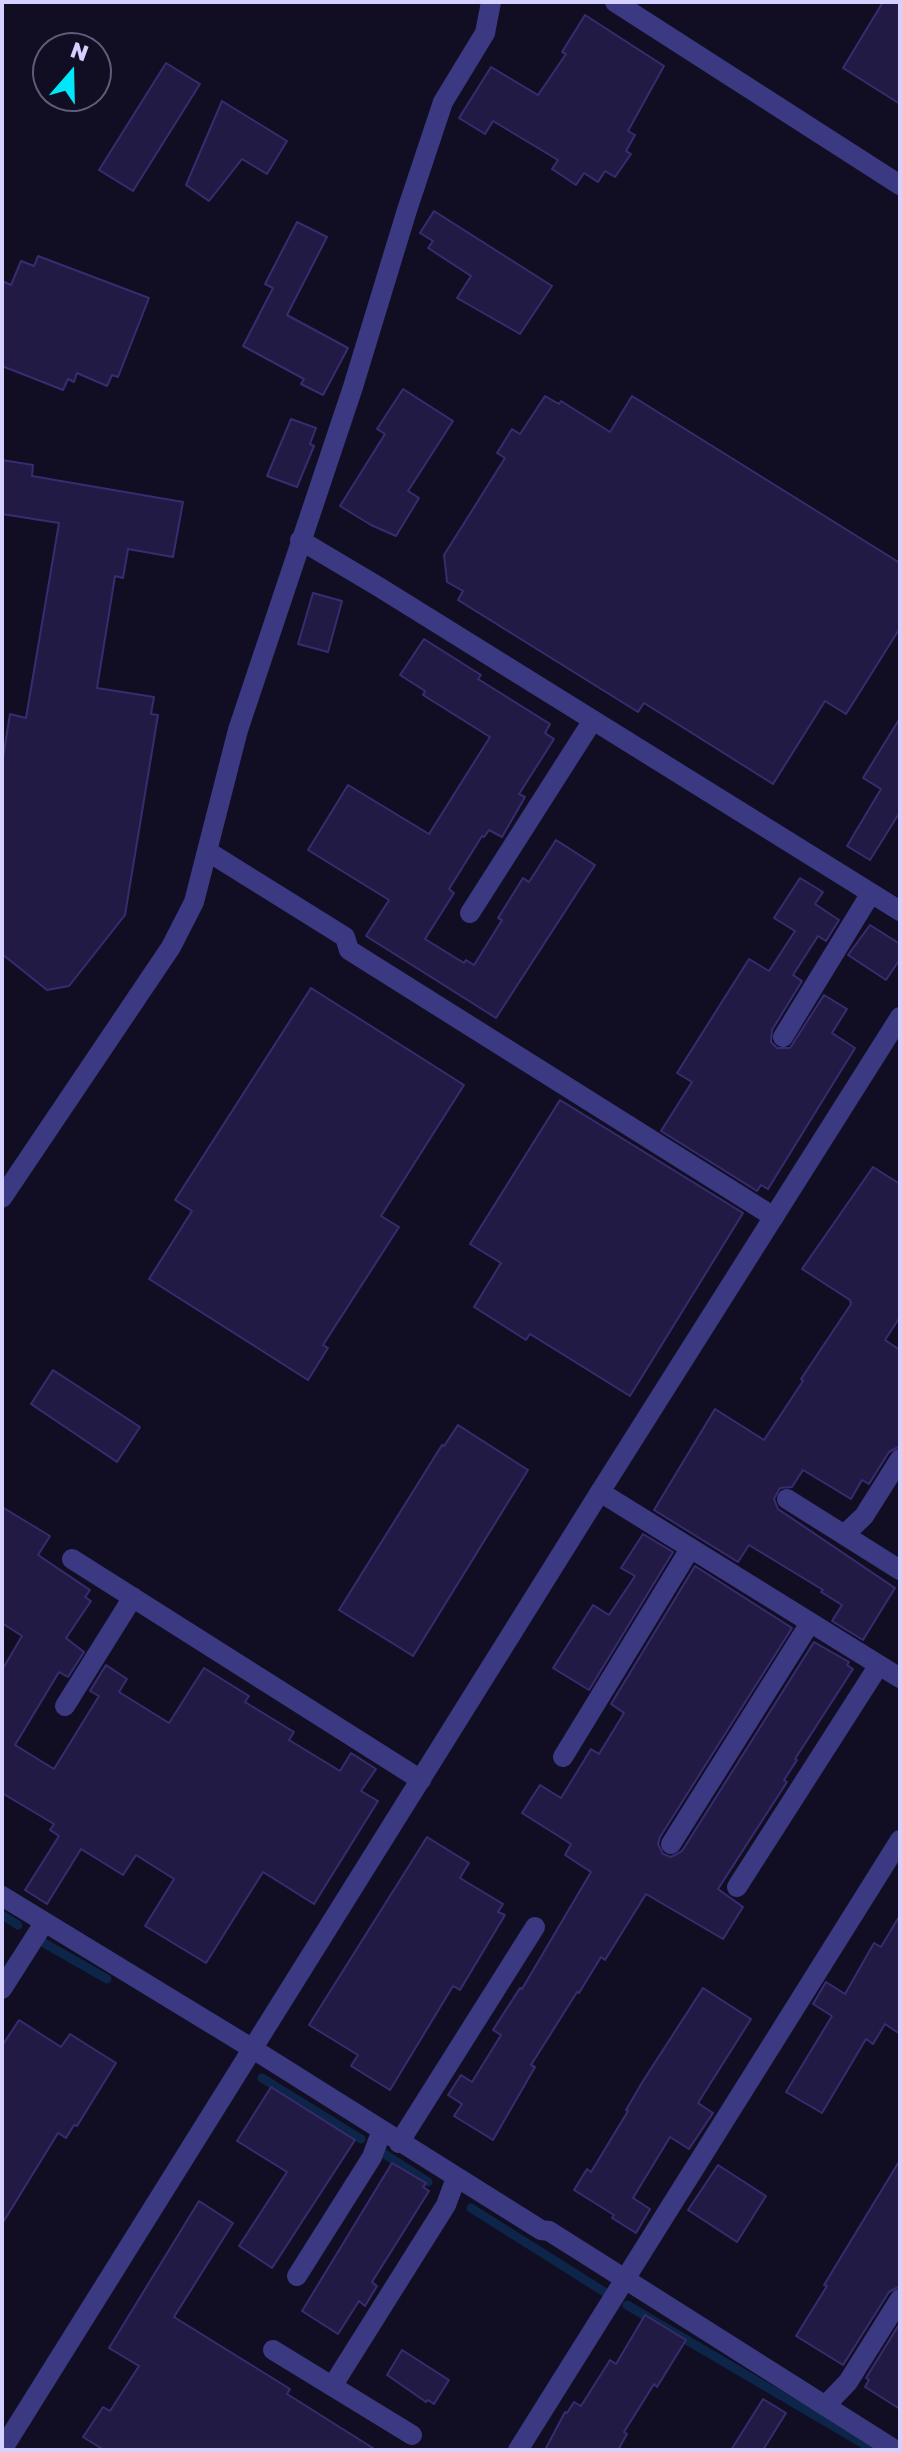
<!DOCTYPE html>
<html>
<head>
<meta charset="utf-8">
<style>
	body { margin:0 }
	#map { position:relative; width:902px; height:2452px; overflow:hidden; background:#110e23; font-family:"Golos Text",sans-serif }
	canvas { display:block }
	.frame { position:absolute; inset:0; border:4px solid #d4d0ff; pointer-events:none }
	.north { position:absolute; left:32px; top:32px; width:80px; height:80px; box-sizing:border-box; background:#110e23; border:2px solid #5f5c7b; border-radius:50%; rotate:20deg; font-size:22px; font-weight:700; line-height:32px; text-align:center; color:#d4d0ff }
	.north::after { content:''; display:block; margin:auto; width:28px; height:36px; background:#00e7fb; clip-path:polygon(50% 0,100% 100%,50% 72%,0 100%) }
</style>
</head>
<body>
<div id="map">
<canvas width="902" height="2452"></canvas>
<div class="frame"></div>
<div class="north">N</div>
</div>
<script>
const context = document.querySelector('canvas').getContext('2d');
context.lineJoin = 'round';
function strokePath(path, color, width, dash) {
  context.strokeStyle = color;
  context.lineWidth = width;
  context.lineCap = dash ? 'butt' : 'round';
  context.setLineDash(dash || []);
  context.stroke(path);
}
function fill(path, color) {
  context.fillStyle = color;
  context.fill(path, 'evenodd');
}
strokePath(new Path2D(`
	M 2,1915 L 18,1925
	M 44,1943 L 107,1979
	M 262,2078 L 361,2139
	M 383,2153 L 428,2182
	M 471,2208 L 606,2293
	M 627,2305 L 874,2450`), '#0d2548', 9);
const building = new Path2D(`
	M 883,2 L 900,2 L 900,104 L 843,68 Z
	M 585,15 L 664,66 L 628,131 L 635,135 L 626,151 L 631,154 L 615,177 L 605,171 L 598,182 L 584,173 L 576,185 L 552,169 L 558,160 L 493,121 L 485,134 L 459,118 L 491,67 L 538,95 L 566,54 L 562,52 Z
	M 166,63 L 200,84 L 133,191 L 99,170 Z
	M 222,101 L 287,141 L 267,174 L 242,159 L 209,201 L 186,185 Z
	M 434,211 L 552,286 L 520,334 L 457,298 L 471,276 L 428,248 L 433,241 L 420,233 Z
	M 297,222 L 327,237 L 287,315 L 348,348 L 323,395 L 301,384 L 304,379 L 243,346 L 273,288 L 265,284 Z
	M 38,256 L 149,298 L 118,377 L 112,375 L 107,386 L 77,373 L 74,382 L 68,379 L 63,390 L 2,366 L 2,281 L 11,285 L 21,261 L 34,266 Z
	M 403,389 L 453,421 L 408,491 L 419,498 L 396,536 L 371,525 L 340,506 L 385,434 L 377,429 Z
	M 545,396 L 559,404 L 561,401 L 610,432 L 632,396 L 900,563 L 900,628 L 846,714 L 825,701 L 773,784 L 644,703 L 638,712 L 458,600 L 463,591 L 447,582 L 444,555 L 505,458 L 497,453 L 512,429 L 520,434 Z
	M 291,419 L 316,428 L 310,444 L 314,446 L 297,487 L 267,476 Z
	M 2,460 L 33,465 L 32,476 L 183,502 L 173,557 L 128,549 L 123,578 L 115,576 L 97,688 L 154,697 L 151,714 L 158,715 L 125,915 L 69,986 L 47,990 L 2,954 L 2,764 L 10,714 L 26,718 L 59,523 L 2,514 Z
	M 313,593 L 342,601 L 328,652 L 298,644 Z
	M 424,639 L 481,675 L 478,679 L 550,724 L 545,733 L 554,739 L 519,794 L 525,797 L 502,837 L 489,830 L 484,837 L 482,836 L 449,889 L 454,893 L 425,939 L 464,963 L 466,960 L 474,965 L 502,920 L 498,918 L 523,878 L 529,882 L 556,840 L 595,865 L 496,1018 L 366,936 L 389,900 L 308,850 L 348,785 L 429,834 L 490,737 L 423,695 L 425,691 L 400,675 Z
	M 900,718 L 900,812 L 870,860 L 847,846 L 881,789 L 863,778 Z
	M 800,878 L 823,892 L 815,904 L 839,920 L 826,941 L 818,936 L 793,975 L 802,981 L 772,1030 L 771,1042 L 777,1048 L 790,1048 L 824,995 L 847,1009 L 832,1033 L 855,1048 L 768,1189 L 761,1185 L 757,1191 L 661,1131 L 692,1082 L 677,1073 L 749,959 L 769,971 L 795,931 L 774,918 Z
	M 870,925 L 900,944 L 900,959 L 886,980 L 848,955 Z
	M 311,988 L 464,1085 L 381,1216 L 399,1227 L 323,1345 L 328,1348 L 308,1380 L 149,1279 L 192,1211 L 175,1200 Z
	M 560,1100 L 743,1213 L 630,1396 L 530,1334 L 526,1340 L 474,1307 L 501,1263 L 470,1244 Z
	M 873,1167 L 900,1184 L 900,1317 L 885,1340 L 900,1350 L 900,1446 L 889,1452 L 869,1484 L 862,1480 L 851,1499 L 803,1470 L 792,1487 L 780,1488 L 774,1499 L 778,1509 L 895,1588 L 863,1640 L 832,1621 L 842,1605 L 821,1592 L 823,1590 L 749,1545 L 738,1562 L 654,1510 L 715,1409 L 764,1440 L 803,1381 L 801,1379 L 851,1304 L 850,1300 L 802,1269 Z
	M 53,1370 L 140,1427 L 117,1462 L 31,1404 Z
	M 458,1425 L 528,1470 L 413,1656 L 339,1610 L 442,1445 L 444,1446 Z
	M 2,1507 L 50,1536 L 38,1555 L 90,1590 L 85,1597 L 91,1601 L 66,1638 L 84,1652 L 68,1677 L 59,1672 L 15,1745 L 54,1769 L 99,1696 L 90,1691 L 106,1665 L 127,1679 L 119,1692 L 169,1723 L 204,1668 L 249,1696 L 245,1702 L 294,1732 L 289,1740 L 340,1771 L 351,1753 L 376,1769 L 361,1791 L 378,1801 L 314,1904 L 263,1872 L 206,1963 L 145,1926 L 174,1879 L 136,1855 L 123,1875 L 81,1849 L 47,1904 L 25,1890 L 59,1836 L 50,1830 L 54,1824 L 2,1793 L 2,1670 L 22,1636 L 2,1623 Z
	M 643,1534 L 673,1552 L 589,1690 L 553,1668 L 593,1605 L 609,1615 L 635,1576 L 621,1568 Z
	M 695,1566 L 792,1628 L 660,1837 L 658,1844 L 663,1854 L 671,1857 L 682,1851 L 814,1642 L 849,1662 L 847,1665 L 853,1669 L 795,1759 L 797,1760 L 784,1780 L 787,1782 L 718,1889 L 743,1907 L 723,1939 L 646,1894 L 605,1960 L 601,1957 L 579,1993 L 577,1992 L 531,2065 L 535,2067 L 493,2140 L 454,2116 L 462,2104 L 448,2095 L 461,2075 L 472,2082 L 501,2035 L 493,2030 L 520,1988 L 522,1989 L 591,1872 L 565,1855 L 571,1844 L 522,1813 L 540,1785 L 561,1798 L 591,1749 L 599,1754 L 624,1713 L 611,1704 Z
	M 427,1837 L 469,1863 L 460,1878 L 503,1904 L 498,1912 L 505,1915 L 460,1990 L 453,1986 L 390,2090 L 351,2066 L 358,2055 L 309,2025 Z
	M 900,1915 L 900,2034 L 885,2024 L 873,2044 L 866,2039 L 822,2113 L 786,2092 L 832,2016 L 813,2004 L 826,1982 L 845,1994 L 874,1943 L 881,1947 Z
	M 703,1988 L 751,2019 L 698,2103 L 713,2113 L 689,2149 L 670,2137 L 633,2198 L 650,2209 L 636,2233 L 612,2218 L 614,2215 L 574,2190 L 587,2169 L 591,2172 L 628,2111 L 626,2110 L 643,2081 Z
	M 19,2020 L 61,2047 L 70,2034 L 116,2063 L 77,2126 L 74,2125 L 66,2138 L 58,2133 L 2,2224 L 2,2046 Z
	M 271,2087 L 355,2140 L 272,2268 L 239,2246 L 287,2172 L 237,2141 Z
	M 900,2160 L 900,2286 L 889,2292 L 843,2365 L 796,2336 L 827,2286 L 824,2285 Z
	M 392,2163 L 426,2183 L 423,2187 L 429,2191 L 372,2282 L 377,2286 L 365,2306 L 359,2301 L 338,2334 L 302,2311 Z
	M 718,2165 L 766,2196 L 737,2242 L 688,2210 Z
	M 199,2201 L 233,2223 L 174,2317 L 290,2389 L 287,2394 L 376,2450 L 104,2450 L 83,2437 L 103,2407 L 110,2411 L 139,2366 L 109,2348 Z
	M 645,2315 L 686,2340 L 657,2387 L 654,2384 L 624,2432 L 627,2434 L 618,2450 L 545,2450 L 565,2412 L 567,2413 L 574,2402 L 581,2406 L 610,2360 L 616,2364 Z
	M 900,2323 L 900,2409 L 865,2387 L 869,2380 L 866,2378 Z
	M 402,2350 L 449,2380 L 434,2404 L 428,2400 L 426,2402 L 387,2375 Z
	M 763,2399 L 786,2413 L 763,2450 L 731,2450 Z`);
fill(building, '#211a44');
strokePath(building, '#382c70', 2);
strokePath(new Path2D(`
	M 615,2 L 900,185
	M 300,540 L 379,587 L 900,911
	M 207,851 L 345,937 L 349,950 L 774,1217
	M 470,913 L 593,720
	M 783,1037 L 871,893
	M 2,1198 L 171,947 L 194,902 L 238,730 L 353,387 L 407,210 L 443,102 L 485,33 L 491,2
	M 600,1492 L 900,1678
	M 787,1499 L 900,1570
	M 844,1535 L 864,1516 L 900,1459
	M 72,1559 L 421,1780
	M 65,1706 L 133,1597
	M 563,1757 L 690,1549
	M 671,1844 L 810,1623
	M 737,1887 L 879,1665
	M 2,1896 L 253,2049 L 541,2230 L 549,2231 L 895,2450
	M 2,1989 L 44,1923
	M 399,2143 L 535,1927
	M 297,2276 L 372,2157 L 382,2130
	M 273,2350 L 412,2435
	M 333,2385 L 446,2205 L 456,2178
	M 825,2406 L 848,2382 L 900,2299
	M 518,2450 L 900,1840`), '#3a3982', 20);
strokePath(new Path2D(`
	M 2,2450 L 600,1492 L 900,1017`), '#3a3982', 20);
</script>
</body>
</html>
